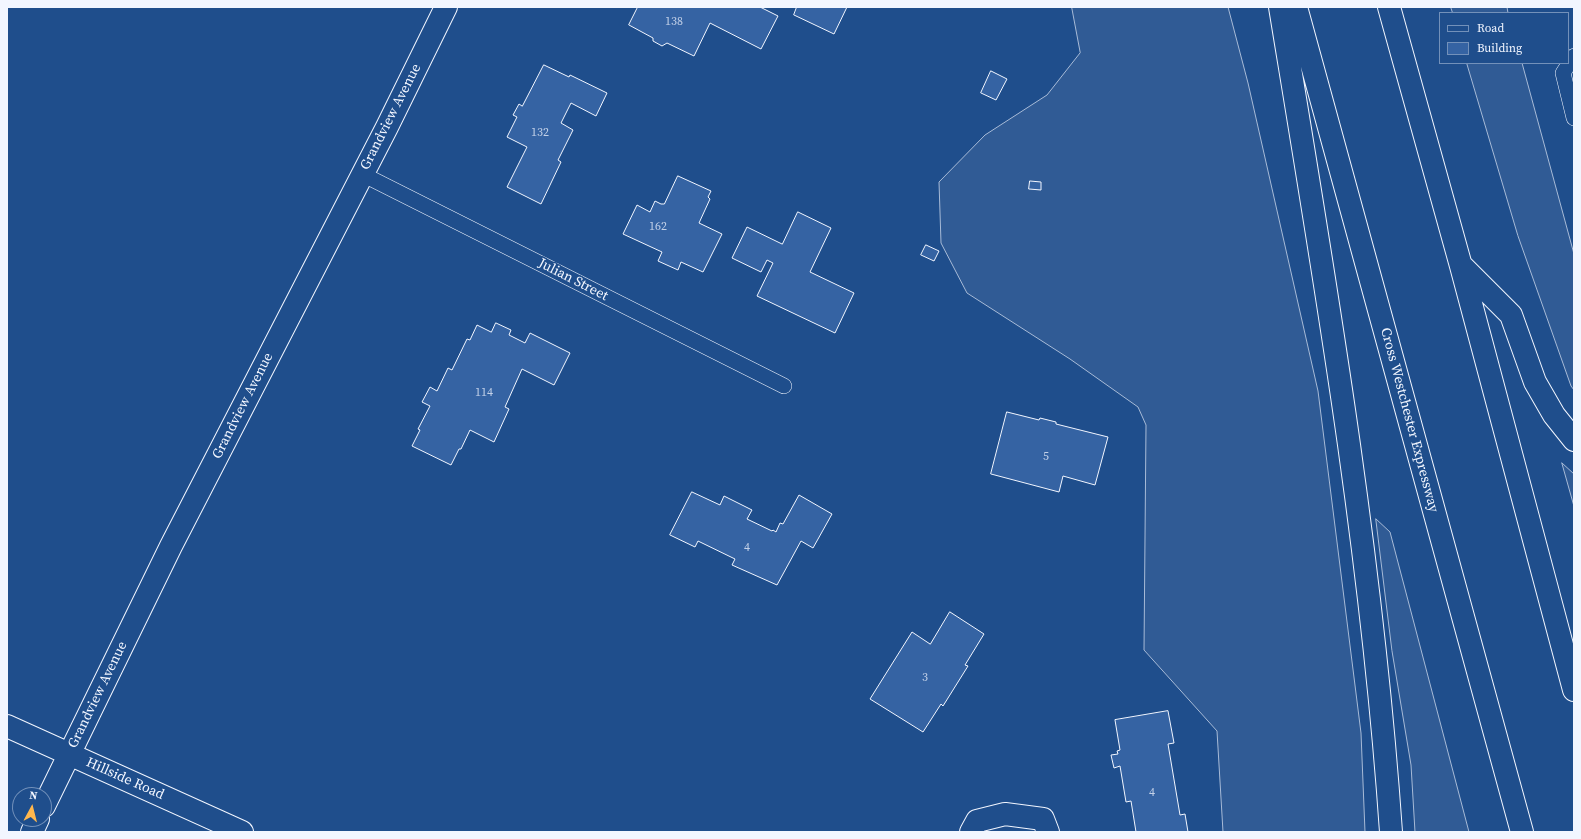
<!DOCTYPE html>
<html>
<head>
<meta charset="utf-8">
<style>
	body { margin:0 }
	#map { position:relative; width:1581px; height:839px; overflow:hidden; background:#1f4e8c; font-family:"Source Serif 4",serif }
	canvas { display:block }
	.frame { position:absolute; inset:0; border:8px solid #f2f6ff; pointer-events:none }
	.legend { position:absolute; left:1439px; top:12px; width:130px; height:52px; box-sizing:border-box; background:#1f4e8c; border:1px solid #7391ba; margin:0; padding:5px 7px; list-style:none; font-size:12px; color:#f2f6ff }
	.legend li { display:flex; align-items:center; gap:8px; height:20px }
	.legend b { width:20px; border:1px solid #7391ba }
	.north { position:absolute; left:12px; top:787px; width:40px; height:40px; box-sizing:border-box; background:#1f4e8c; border:1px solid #7391ba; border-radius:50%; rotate:7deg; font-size:11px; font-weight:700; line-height:16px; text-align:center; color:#f2f6ff }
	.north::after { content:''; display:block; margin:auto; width:14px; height:18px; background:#ffb74d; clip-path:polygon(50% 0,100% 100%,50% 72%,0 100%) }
</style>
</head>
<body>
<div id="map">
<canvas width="1581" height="839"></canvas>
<div class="frame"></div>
<ul class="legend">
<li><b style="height:5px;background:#1f4e8c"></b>Road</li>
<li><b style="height:11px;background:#3563a3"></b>Building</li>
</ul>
<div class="north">N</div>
</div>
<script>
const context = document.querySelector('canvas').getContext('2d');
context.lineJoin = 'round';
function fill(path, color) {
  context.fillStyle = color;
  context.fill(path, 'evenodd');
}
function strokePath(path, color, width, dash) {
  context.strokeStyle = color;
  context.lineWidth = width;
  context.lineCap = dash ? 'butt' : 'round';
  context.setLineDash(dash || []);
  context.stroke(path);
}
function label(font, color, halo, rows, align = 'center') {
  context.font = font + ' "Source Serif 4",serif';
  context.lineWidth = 3;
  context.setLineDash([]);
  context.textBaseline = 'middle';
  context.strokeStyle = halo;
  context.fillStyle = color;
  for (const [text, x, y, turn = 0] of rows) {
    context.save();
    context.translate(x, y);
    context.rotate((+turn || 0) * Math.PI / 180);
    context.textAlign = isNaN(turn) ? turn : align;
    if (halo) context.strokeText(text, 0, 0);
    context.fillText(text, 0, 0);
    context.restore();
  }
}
const built = new Path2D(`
	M 1072,7 L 1228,7 L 1248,83 L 1318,391 L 1361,733 L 1365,832 L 1223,832 L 1217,731 L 1144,650 L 1146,425 L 1138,407 L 1070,359 L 967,293 L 941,243 L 939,182 L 985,135 L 1047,95 L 1080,53 Z
	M 1451,7 L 1507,7 L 1508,13 L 1453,13 Z
	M 1467,63 L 1522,63 L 1574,254 L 1574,390 L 1571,386 L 1518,236 Z
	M 1562,463 L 1574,474 L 1574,506 Z
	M 1376,519 L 1390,532 L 1469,832 L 1415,832 L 1411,765 L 1392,651 Z`);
fill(built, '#305b95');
strokePath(built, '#a8bbd7', 1);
const building = new Path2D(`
	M 638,7 L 760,7 L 778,16 L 761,49 L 710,23 L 694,56 L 667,43 L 662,46 L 653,41 L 653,38 L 629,25 Z
	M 797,7 L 847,7 L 834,34 L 794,15 Z
	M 544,65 L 569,77 L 570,75 L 607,93 L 596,116 L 571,103 L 561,123 L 573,130 L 558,160 L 561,162 L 541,204 L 507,187 L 527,147 L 507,137 L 517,117 L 513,115 L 519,104 L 522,106 Z
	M 991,71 L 1007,79 L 996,100 L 981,93 Z
	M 678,176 L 711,191 L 708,197 L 710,199 L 699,223 L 722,234 L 703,272 L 681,262 L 678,270 L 658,261 L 662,252 L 623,234 L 637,205 L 650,212 L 655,201 L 661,204 L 664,204 Z
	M 1030,181 L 1041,182 L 1041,190 L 1029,189 Z
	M 798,212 L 831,228 L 810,272 L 854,293 L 835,333 L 757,296 L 773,263 L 767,260 L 761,272 L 732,258 L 747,227 L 782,244 Z
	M 926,245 L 939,251 L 934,261 L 921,255 Z
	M 496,323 L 511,330 L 509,335 L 525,343 L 530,333 L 570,353 L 554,385 L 522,369 L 505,407 L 509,409 L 494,442 L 470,430 L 461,449 L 459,449 L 451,465 L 412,446 L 420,430 L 418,429 L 430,406 L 422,402 L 430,387 L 437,391 L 448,368 L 452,370 L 467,339 L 470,340 L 477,325 L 491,332 Z
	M 1007,412 L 1039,420 L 1040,418 L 1056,422 L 1056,424 L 1108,437 L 1095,485 L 1063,476 L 1059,492 L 991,474 Z
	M 692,492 L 720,505 L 724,496 L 752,510 L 747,519 L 772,531 L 773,530 L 776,532 L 780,523 L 783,524 L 799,495 L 832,514 L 813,548 L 801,541 L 777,585 L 732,565 L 735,559 L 698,541 L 695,547 L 670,535 Z
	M 950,612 L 984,634 L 965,665 L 968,666 L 943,706 L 941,704 L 923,732 L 870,699 L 912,632 L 930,644 Z
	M 1168,711 L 1174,743 L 1168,744 L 1180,815 L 1185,814 L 1188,832 L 1136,832 L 1131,801 L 1126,802 L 1120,766 L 1114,768 L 1111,755 L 1118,754 L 1117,751 L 1120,750 L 1115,720 Z`);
fill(building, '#3563a3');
strokePath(building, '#f2f6ff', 1);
const lane = new Path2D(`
	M 1574,56 L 1563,73 L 1574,118
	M 362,174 L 784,386`);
const street = new Path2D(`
	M 7,726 L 242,832
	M 44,806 L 171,546 L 387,127 L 446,7
	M 32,832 L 38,819
	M 971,832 L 977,821 L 1005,814 L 1043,819 L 1048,832`);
const highway = new Path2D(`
	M 1280,7 C 1325,281 1372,555 1391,832
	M 1296,7 L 1522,832
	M 1389,7 L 1461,266 L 1574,690
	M 1462,266 L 1511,315 L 1535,382 L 1554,415 L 1574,440`);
strokePath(lane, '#f2f6ff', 16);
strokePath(street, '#f2f6ff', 24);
strokePath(highway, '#f2f6ff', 24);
strokePath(lane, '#1f4e8c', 15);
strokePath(street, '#1f4e8c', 22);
strokePath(highway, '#1f4e8c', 22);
label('12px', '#c3d1e8', null, [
	["138",674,22],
	["132",540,133],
	["162",658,227],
	["114",484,393],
	["5",1046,457],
	["4",747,548],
	["3",925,678],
	["4",1152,793]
]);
label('14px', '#f2f6ff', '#1f4e8c', [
	["Grandview Avenue",391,117,-63],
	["Julian Street",573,280,27],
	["Grandview Avenue",243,406,-63],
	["Cross Westchester Expressway",1409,420,75],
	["Grandview Avenue",98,695,-64],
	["Hillside Road",125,779,24]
]);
</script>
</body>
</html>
